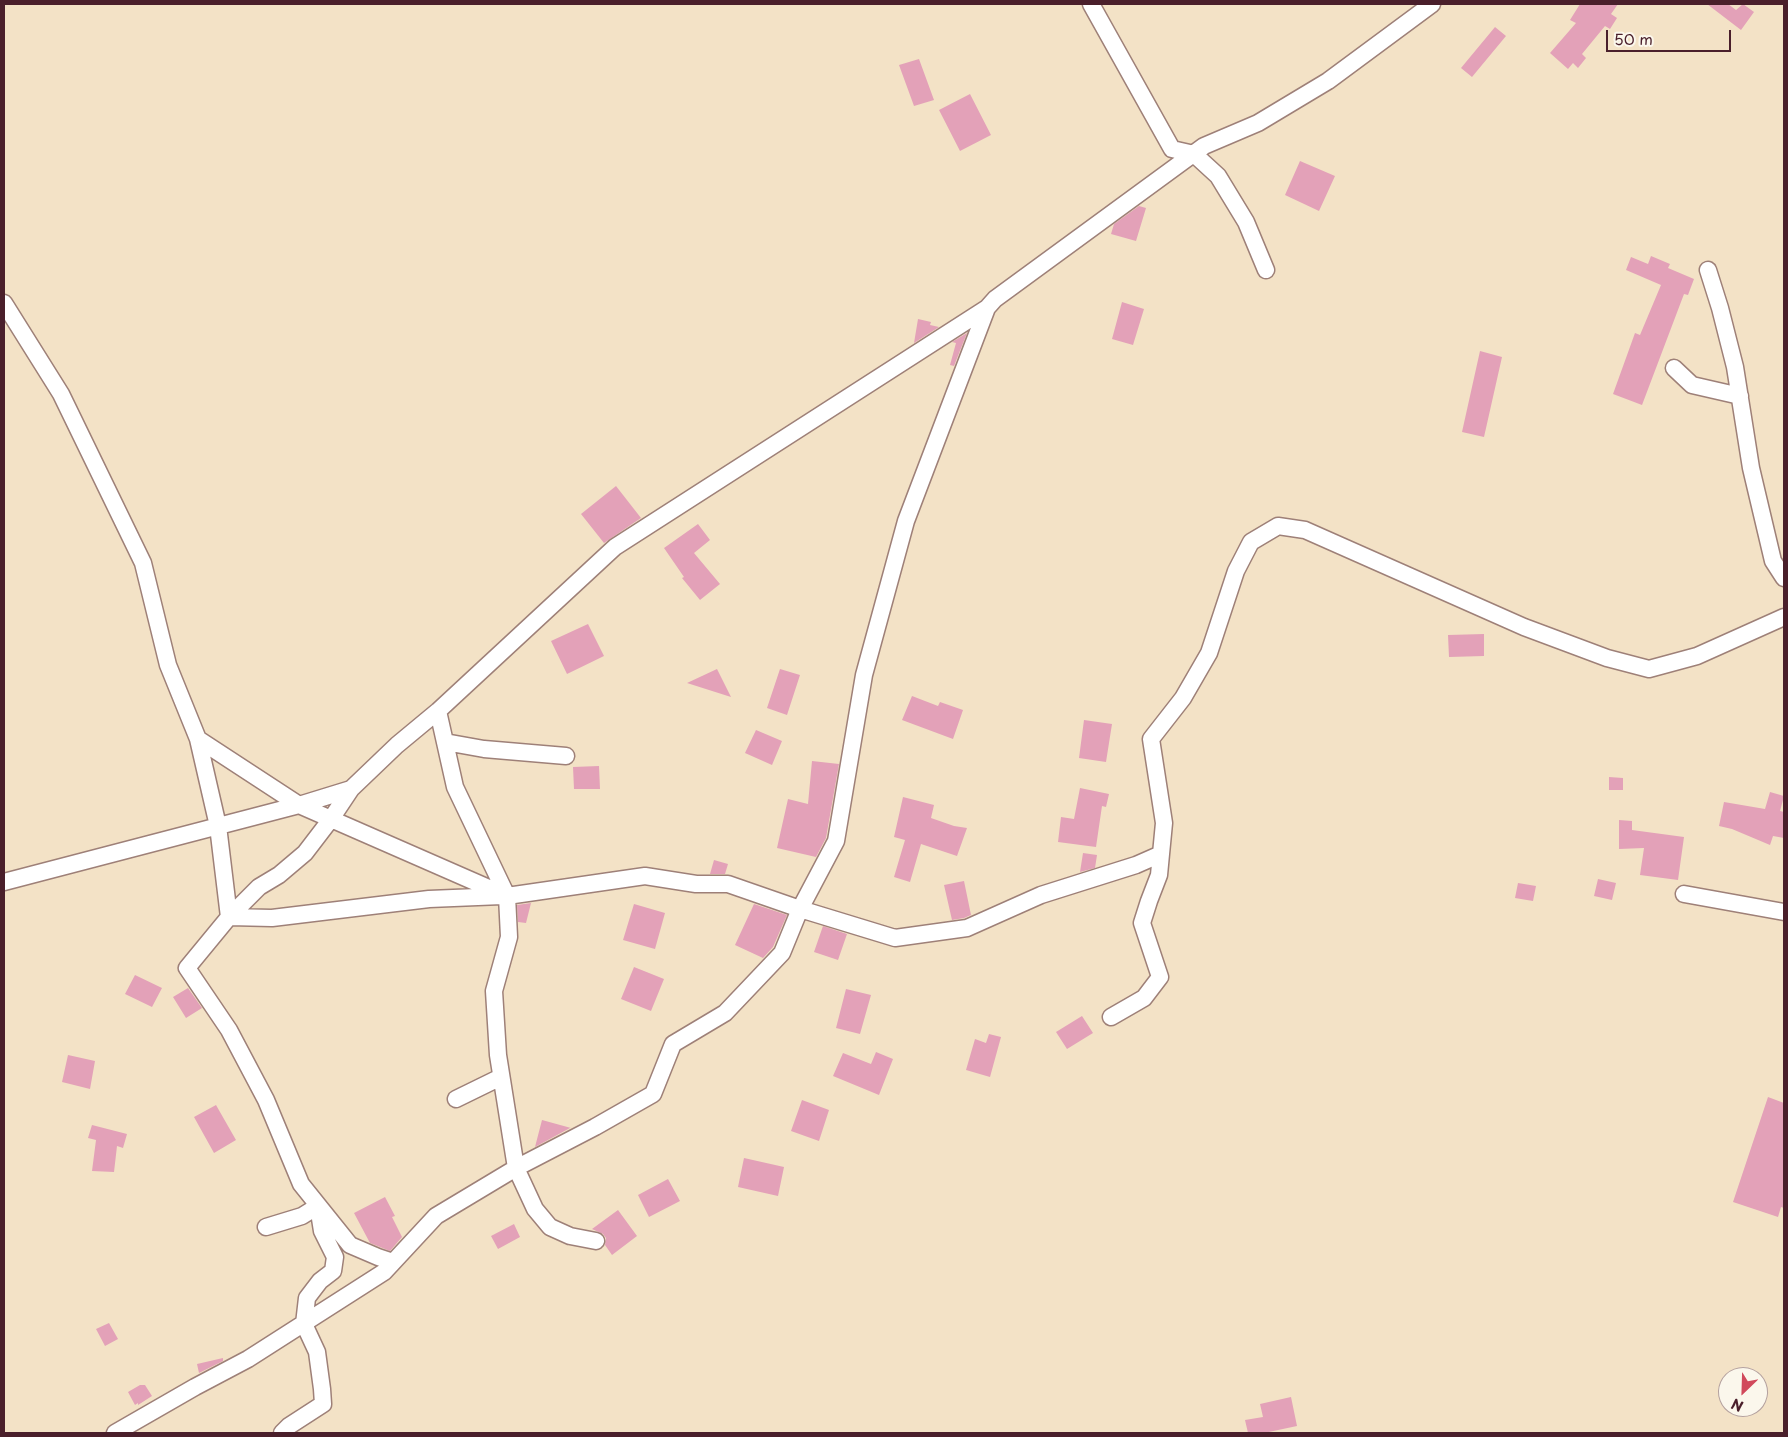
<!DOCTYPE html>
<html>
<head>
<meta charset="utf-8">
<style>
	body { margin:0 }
	#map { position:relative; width:1788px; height:1437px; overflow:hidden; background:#f3e2c6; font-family:"Playpen Sans",sans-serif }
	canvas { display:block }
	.frame { position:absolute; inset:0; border:5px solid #4a1f2b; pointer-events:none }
	.north { position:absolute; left:1718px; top:1367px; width:50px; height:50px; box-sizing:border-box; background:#fbf7ec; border:1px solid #b4a19f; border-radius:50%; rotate:204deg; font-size:14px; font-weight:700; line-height:20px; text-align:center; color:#4a1f2b }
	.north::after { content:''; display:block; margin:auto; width:18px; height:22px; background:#d1495b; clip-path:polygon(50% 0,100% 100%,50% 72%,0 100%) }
	.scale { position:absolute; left:1606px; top:30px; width:125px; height:22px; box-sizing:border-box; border:2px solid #4a1f2b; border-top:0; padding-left:6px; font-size:15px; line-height:18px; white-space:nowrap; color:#4a1f2b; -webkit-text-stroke:4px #fbf7ec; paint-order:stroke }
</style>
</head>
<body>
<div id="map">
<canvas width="1788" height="1437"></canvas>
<div class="frame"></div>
<div class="north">N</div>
<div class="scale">50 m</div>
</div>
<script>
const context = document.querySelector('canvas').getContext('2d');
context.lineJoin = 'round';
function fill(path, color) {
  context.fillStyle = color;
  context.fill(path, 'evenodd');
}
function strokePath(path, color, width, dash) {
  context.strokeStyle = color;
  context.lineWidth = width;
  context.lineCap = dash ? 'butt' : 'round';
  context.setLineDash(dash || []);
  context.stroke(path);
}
fill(new Path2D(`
	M 1580,4 L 1618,4 L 1611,14 L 1617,18 L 1610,29 L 1605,26 L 1582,54 L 1586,58 L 1578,68 L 1573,63 L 1568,69 L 1550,53 L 1576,23 L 1570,20 Z
	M 1707,4 L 1728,4 L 1736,10 L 1743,4 L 1754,12 L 1741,30 Z
	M 1495,27 L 1506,36 L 1472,77 L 1461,68 Z
	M 919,59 L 934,100 L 914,106 L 899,65 Z
	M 970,94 L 991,135 L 960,151 L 939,110 Z
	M 1300,161 L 1335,176 L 1319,211 L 1285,195 Z
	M 1139,206 L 1146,208 L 1136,241 L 1111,234 L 1114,224 Z
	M 1651,256 L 1670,264 L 1668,268 L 1694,279 L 1688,295 L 1684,294 L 1642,405 L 1613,394 L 1635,333 L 1640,335 L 1661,285 L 1626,270 L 1631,257 L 1648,264 Z
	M 1122,302 L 1144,309 L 1133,345 L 1112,339 Z
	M 918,319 L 931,322 L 930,325 L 939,327 L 914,343 Z
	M 967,333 L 954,366 L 950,365 L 956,343 L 952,342 Z
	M 1480,351 L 1502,357 L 1484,437 L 1462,432 Z
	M 616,486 L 641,518 L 604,543 L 581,514 Z
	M 698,524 L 710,540 L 694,553 L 720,584 L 700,600 L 682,578 L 684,577 L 664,548 Z
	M 588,624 L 604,656 L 567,674 L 551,641 Z
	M 1484,634 L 1484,656 L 1449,657 L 1448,635 Z
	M 717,669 L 731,697 L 687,683 Z
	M 780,669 L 800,675 L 787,715 L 767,708 Z
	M 912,696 L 938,706 L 940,702 L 963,710 L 953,739 L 902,720 Z
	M 1084,720 L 1112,724 L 1106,762 L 1079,758 Z
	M 756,730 L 782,741 L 772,765 L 745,753 Z
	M 812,761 L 839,764 L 826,838 L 816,857 L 777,848 L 788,799 L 808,804 Z
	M 599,766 L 600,789 L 574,789 L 573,767 Z
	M 1609,777 L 1623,778 L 1623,790 L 1609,790 Z
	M 1080,788 L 1109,794 L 1106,807 L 1102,806 L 1096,847 L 1058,842 L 1061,817 L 1074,819 Z
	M 1770,792 L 1784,796 L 1780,811 L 1784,812 L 1784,838 L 1773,836 L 1770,845 L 1732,829 L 1719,826 L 1724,802 L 1765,809 Z
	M 903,797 L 934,805 L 931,818 L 954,826 L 967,828 L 957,856 L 921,844 L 910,882 L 894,877 L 905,840 L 894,837 Z
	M 1619,820 L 1632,821 L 1632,830 L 1684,837 L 1678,880 L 1640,875 L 1644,848 L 1619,849 Z
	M 1083,853 L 1097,855 L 1095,868 L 1080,872 Z
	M 714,860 L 728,864 L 725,874 L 710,874 Z
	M 1598,879 L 1616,883 L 1612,900 L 1594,896 Z
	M 964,881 L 971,915 L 964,918 L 952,920 L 944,885 Z
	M 1518,883 L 1536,886 L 1533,901 L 1515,898 Z
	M 531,903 L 526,923 L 518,922 L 517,905 Z
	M 634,904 L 665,913 L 655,949 L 623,940 Z
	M 754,904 L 787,915 L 773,947 L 763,958 L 735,945 Z
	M 823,926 L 847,934 L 838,960 L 814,952 Z
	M 634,967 L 664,979 L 651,1011 L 621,999 Z
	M 135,975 L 162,988 L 152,1007 L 125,994 Z
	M 188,988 L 202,1008 L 186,1018 L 173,997 Z
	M 846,989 L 871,995 L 860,1034 L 836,1028 Z
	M 1082,1016 L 1093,1033 L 1067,1049 L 1056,1032 Z
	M 989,1034 L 1001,1037 L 990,1077 L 966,1070 L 975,1039 L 986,1043 Z
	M 876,1052 L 893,1059 L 879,1095 L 833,1076 L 843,1053 L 871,1064 Z
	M 68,1055 L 95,1061 L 90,1089 L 62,1082 Z
	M 1768,1097 L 1784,1103 L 1784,1208 L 1781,1207 L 1778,1217 L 1733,1202 Z
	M 802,1100 L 829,1110 L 819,1141 L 791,1131 Z
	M 216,1105 L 236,1140 L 214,1153 L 194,1117 Z
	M 542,1120 L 571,1128 L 570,1128 L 535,1147 Z
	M 92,1125 L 127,1134 L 123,1148 L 117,1146 L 114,1172 L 92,1171 L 96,1140 L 88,1138 Z
	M 744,1158 L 784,1167 L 778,1196 L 738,1187 Z
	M 668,1179 L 680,1201 L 649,1217 L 638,1195 Z
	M 385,1197 L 395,1216 L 392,1217 L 402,1237 L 390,1251 L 370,1243 L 354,1213 Z
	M 618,1210 L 637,1236 L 612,1255 L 605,1245 L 606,1238 L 603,1234 L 592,1229 Z
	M 514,1224 L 520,1237 L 498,1249 L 491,1236 Z
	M 109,1323 L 118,1339 L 105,1346 L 96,1329 Z
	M 223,1358 L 223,1361 L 199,1373 L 197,1364 Z
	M 140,1385 L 145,1385 L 152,1396 L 138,1405 L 138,1403 L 135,1405 L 128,1392 Z
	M 1291,1397 L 1297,1426 L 1264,1433 L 1248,1433 L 1245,1420 L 1263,1417 L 1260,1404 Z`), '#e3a1b8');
const minor = new Path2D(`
	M 1091,4 L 1172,149 L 1194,154 L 1218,176 L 1246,222 L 1266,270
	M 1708,270 L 1720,308 L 1735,367 L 1751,468 L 1773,561 L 1784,578
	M 4,303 L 61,394 L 143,563 L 168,665 L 198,739 L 218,826 L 229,917 L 187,968 L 229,1030 L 266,1100 L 301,1184 L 350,1245 L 378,1257 L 393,1262
	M 1674,368 L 1692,385 L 1740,396
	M 438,711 L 455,787 L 507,896 L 509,937 L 494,991 L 498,1055 L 516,1168 L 535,1209 L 550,1227 L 570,1236 L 596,1241
	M 198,739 L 299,805 L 507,896 L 645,876 L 696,884 L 728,884 L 800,909 L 895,938 L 967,928 L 1041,895 L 1136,865 L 1161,854 L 1164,823 L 1151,739 L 1183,698 L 1209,653 L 1236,571 L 1251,542 L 1278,526 L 1305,530 L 1524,627 L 1607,658 L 1649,669 L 1697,656 L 1784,617
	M 445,742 L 484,749 L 566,756
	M 4,882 L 299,805 L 351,789 L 397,745 L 438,711 L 615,547 L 987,308 L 995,299 L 1204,146 L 1258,123 L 1328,81 L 1432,4
	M 1684,894 L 1784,912
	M 229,917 L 272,918 L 429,899 L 502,896
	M 229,917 L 259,887 L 279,875 L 305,853 L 331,819 L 351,789
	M 1111,1017 L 1144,998 L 1160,977 L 1142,923 L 1149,901 L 1159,875 L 1161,854
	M 456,1099 L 501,1077
	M 266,1227 L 302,1216 L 318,1206 L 322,1231 L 335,1257 L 333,1271 L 320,1281 L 307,1298 L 304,1324 L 317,1352 L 322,1389 L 323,1404 L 289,1426 L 282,1433
	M 115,1433 L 195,1387 L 248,1359 L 384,1272 L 436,1216 L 516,1168 L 595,1127 L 653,1094 L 673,1044 L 725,1013 L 782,953 L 800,909 L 836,841 L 864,675 L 906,521 L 987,308`);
strokePath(minor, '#9e8078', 19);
strokePath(minor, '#fff', 16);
</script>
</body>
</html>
